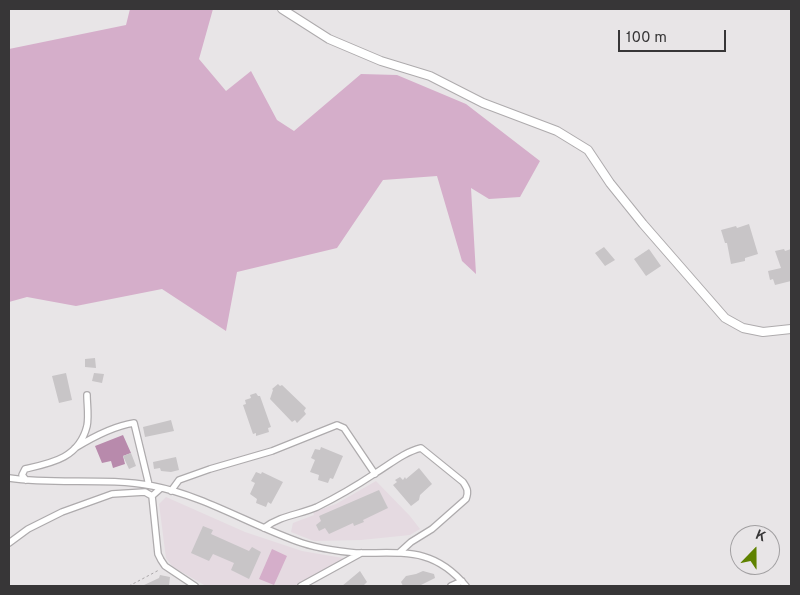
<!DOCTYPE html>
<html>
<head>
<meta charset="utf-8">
<style>
	body { margin:0 }
	#map { position:relative; width:800px; height:595px; overflow:hidden; background:#e8e5e7; font-family:Overpass,sans-serif }
	canvas { display:block }
	.frame { position:absolute; inset:0; border:10px solid #373637; pointer-events:none }
	.north { position:absolute; left:730px; top:525px; width:50px; height:50px; box-sizing:border-box; background:#e8e5e7; border:1px solid #a19fa1; border-radius:50%; rotate:22deg; font-size:14px; font-weight:700; line-height:20px; text-align:center; color:#373637 }
	.north::after { content:''; display:block; margin:auto; width:18px; height:22px; background:#5f8200; clip-path:polygon(50% 0,100% 100%,50% 72%,0 100%) }
	.scale { position:absolute; left:618px; top:30px; width:108px; height:22px; box-sizing:border-box; border:2px solid #373637; border-top:0; padding-left:6px; font-size:15px; line-height:18px; white-space:nowrap; color:#373637; -webkit-text-stroke:4px #e8e5e7; paint-order:stroke }
</style>
</head>
<body>
<div id="map">
<canvas width="800" height="595"></canvas>
<div class="frame"></div>
<div class="north">K</div>
<div class="scale">100 m</div>
</div>
<script>
const context = document.querySelector('canvas').getContext('2d');
context.lineJoin = 'round';
function fill(path, color) {
  context.fillStyle = color;
  context.fill(path, 'evenodd');
}
function strokePath(path, color, width, dash) {
  context.strokeStyle = color;
  context.lineWidth = width;
  context.lineCap = dash ? 'butt' : 'round';
  context.setLineDash(dash || []);
  context.stroke(path);
}
fill(new Path2D(`
	M 376,481 L 410,516 L 420,529 L 410,535 L 361,540 L 314,541 L 291,532 L 293,523 L 314,515 L 313,512 L 336,504 Z
	M 166,497 L 245,532 L 302,551 L 343,558 L 334,567 L 294,586 L 206,586 L 173,567 L 166,558 L 159,504 Z`), '#e5dae1');
fill(new Path2D(`
	M 130,9 L 213,9 L 199,59 L 226,91 L 251,71 L 277,120 L 294,131 L 361,74 L 397,75 L 466,104 L 540,161 L 520,197 L 489,199 L 471,188 L 476,274 L 462,261 L 437,176 L 383,180 L 337,248 L 237,272 L 226,331 L 162,289 L 76,306 L 27,297 L 9,302 L 9,49 L 126,25 Z
	M 272,549 L 287,556 L 274,585 L 259,579 Z`), '#d5aeca');
fill(new Path2D(`
	M 123,435 L 131,453 L 123,456 L 125,464 L 113,468 L 111,461 L 102,463 L 95,446 Z`), '#b88aac');
fill(new Path2D(`
	M 749,224 L 758,254 L 745,258 L 745,261 L 731,264 L 727,243 L 725,243 L 721,230 L 736,226 L 737,228 Z
	M 604,247 L 615,260 L 605,266 L 595,253 Z
	M 649,249 L 661,266 L 646,276 L 634,259 Z
	M 784,249 L 785,251 L 791,249 L 791,281 L 775,285 L 773,279 L 770,280 L 768,271 L 781,268 L 775,251 Z
	M 95,358 L 96,368 L 85,367 L 85,359 Z
	M 66,373 L 72,400 L 59,403 L 52,376 Z
	M 94,373 L 104,374 L 102,383 L 92,381 Z
	M 278,384 L 280,386 L 282,385 L 306,408 L 304,411 L 306,414 L 297,423 L 295,420 L 292,422 L 270,399 L 273,390 L 272,389 Z
	M 256,393 L 258,396 L 260,396 L 271,427 L 268,428 L 269,432 L 256,436 L 256,433 L 253,434 L 243,405 L 246,404 L 245,400 L 251,398 L 250,395 Z
	M 171,420 L 174,431 L 145,437 L 143,427 Z
	M 321,447 L 343,456 L 333,479 L 330,478 L 328,483 L 318,480 L 319,475 L 310,472 L 315,460 L 311,458 L 315,449 L 320,450 Z
	M 131,453 L 136,466 L 129,469 L 123,456 Z
	M 176,457 L 179,470 L 171,472 L 161,471 L 160,468 L 154,469 L 153,462 Z
	M 419,468 L 432,484 L 420,495 L 419,500 L 411,506 L 393,485 L 397,482 L 395,480 L 400,477 L 403,480 L 405,477 L 406,479 Z
	M 256,472 L 261,474 L 262,472 L 283,482 L 271,504 L 268,502 L 266,507 L 256,503 L 257,499 L 250,494 L 255,483 L 251,481 Z
	M 379,490 L 388,508 L 363,520 L 364,522 L 354,526 L 353,523 L 329,534 L 325,528 L 319,531 L 316,525 L 321,521 L 319,516 Z
	M 203,526 L 213,530 L 211,534 L 249,551 L 252,547 L 261,552 L 249,579 L 231,570 L 234,563 L 213,554 L 209,561 L 191,553 Z
	M 360,571 L 367,582 L 363,586 L 342,586 Z
	M 423,571 L 434,574 L 435,578 L 419,586 L 403,586 L 401,582 L 406,576 L 416,574 Z
	M 160,575 L 170,577 L 169,586 L 142,586 L 159,578 Z`), '#c8c5c7');
const street = new Path2D(`
	M 75,448 C 93,437 113,426 134,423 L 149,485
	M 9,478 C 57,485 105,477 153,486 C 205,496 252,526 302,543 C 317,548 347,553 362,553 C 406,553 434,548 466,586
	M 26,480 L 22,475 L 25,469 C 52,463 79,458 87,426 C 89,416 87,404 87,395
	M 161,488 L 152,496 L 158,554 L 161,560 L 165,566 L 195,586
	M 171,491 L 179,480 L 210,469 L 272,451 L 337,425 L 344,428 L 375,474
	M 264,528 C 281,515 299,515 317,507 C 337,497 356,486 374,474 C 389,465 404,452 421,448 L 463,482 C 467,488 469,491 466,499 L 432,529 L 411,542 L 400,552
	M 9,543 L 28,529 L 62,512 L 112,494 L 145,492 L 152,496
	M 301,586 L 361,553
	M 451,586 L 462,581`);
const secondary = new Path2D(`
	M 282,9 L 329,39 L 381,61 L 430,76 L 483,103 L 557,131 L 588,150 L 610,183 L 643,224 L 725,318 L 743,328 L 763,332 L 791,329`);
strokePath(street, '#aeabad', 8);
strokePath(secondary, '#aeabad', 10);
strokePath(new Path2D(`
	M 129,586 L 159,570`), '#a9a6a8', 1, [2.5, 2.5]);
strokePath(street, '#fff', 5.5);
strokePath(secondary, '#fff', 8);
</script>
</body>
</html>
